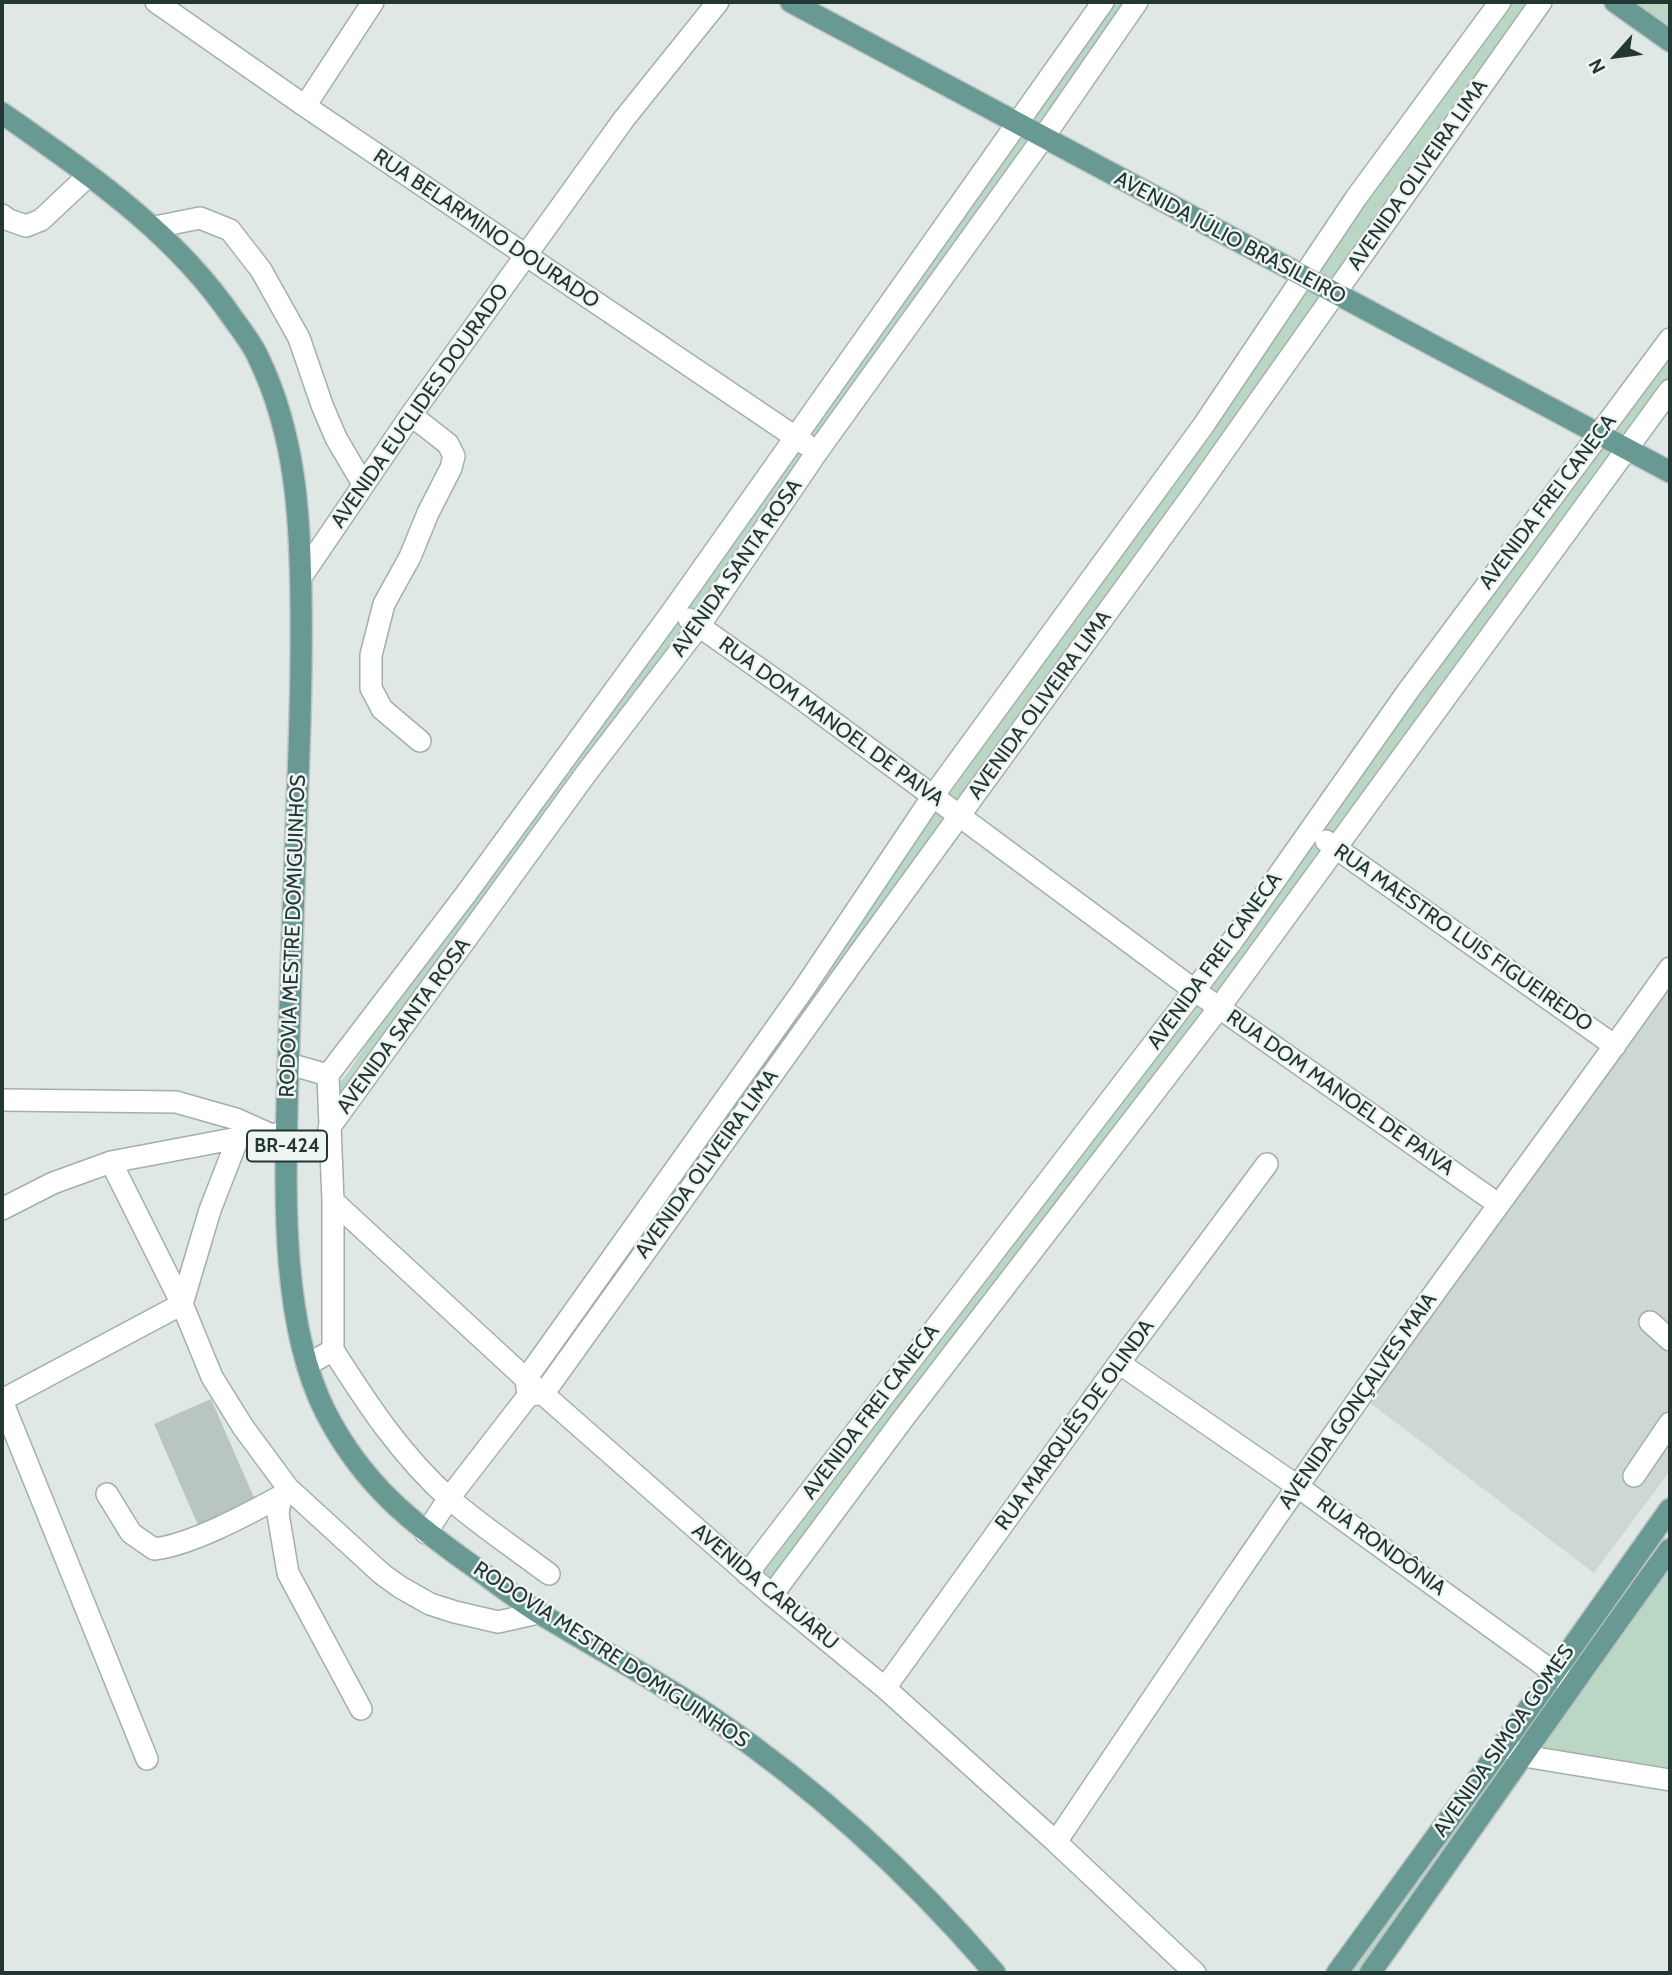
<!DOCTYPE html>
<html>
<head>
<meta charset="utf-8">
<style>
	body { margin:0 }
	#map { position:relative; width:1672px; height:1975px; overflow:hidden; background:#dfe8e5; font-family:Cabin,sans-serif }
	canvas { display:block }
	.frame { position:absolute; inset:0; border:4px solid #223633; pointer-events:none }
	.north { position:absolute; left:1581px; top:21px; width:70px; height:70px; -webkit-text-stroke:5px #eff5f3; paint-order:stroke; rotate:242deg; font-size:19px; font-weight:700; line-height:28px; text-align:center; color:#223633 }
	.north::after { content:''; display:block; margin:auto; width:24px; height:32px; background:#223633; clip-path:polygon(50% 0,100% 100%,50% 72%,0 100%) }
</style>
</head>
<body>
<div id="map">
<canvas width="1672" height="1975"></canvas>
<div class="frame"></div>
<div class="north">N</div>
</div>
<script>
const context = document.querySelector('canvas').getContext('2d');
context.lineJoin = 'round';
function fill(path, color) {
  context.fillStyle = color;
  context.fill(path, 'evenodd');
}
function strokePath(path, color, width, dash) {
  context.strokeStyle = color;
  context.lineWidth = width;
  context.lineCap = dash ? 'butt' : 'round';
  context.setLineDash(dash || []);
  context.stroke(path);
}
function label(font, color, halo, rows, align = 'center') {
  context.font = font + ' Cabin,sans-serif';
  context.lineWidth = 5;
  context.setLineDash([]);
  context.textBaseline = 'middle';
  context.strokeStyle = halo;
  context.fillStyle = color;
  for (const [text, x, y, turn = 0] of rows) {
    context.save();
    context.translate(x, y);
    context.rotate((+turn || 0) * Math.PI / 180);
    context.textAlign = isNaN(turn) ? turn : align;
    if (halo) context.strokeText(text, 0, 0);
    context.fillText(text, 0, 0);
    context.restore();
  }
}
fill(new Path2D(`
	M 1670,973 L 1670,1471 L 1594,1573 L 1365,1399 Z`), '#cdd8d4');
fill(new Path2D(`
	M 1100,2 L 1134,2 L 1045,131 L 1021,119 Z
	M 1506,2 L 1535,2 L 1333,285 L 1311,275 Z
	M 1624,2 L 1670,2 L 1670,34 Z
	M 1012,130 L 1038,140 L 817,445 L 802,437 Z
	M 1305,284 L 1327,295 L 960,809 L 940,795 Z
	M 1670,345 L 1670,382 L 1624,443 L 1604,432 Z
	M 795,445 L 810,454 L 697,620 L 680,608 Z
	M 1595,446 L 1616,453 L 1335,841 L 1318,827 Z
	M 675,617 L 689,627 L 333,1117 L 332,1076 L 339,1082 L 345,1077 L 386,1015 Z
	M 933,803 L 954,818 L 677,1199 L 534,1384 Z
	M 1312,835 L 1329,849 L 1217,1001 L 1201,990 Z
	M 1194,997 L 1212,1008 L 770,1590 L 752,1574 Z
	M 1670,1562 L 1670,1768 L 1537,1749 Z
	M 1503,1741 L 1517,1755 L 1361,1973 L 1342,1973 Z`), '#bad7c6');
fill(new Path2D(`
	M 211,1399 L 255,1500 L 198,1525 L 154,1424 Z`), '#b8c5c1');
const minor = new Path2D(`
	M 156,2 L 305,106 L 807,445
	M 305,106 L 373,2
	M 2,215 L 9,220 L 26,226 L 41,220 L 89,175
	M 155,227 L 200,218 L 230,230 L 261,270 L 299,338 L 322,405 L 336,438 L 363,484
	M 411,415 L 448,444 L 454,456 L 451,468 L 428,513 L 410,557 L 384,604 L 371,655 L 371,688 L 382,709 L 420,741
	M 301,577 L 411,415 L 624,119 L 718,2
	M 689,619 L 798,696 L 1194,990 L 1498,1204
	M 1326,841 L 1615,1046
	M 289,1064 L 328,1075 L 333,1201 L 333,1350
	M 328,1075 L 466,894 L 674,609 L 1103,2
	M 2,1100 L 176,1102 L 236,1119 L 267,1133
	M 329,1128 L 585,775 L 699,626 L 817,452 L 1043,138 L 1137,2
	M 238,1138 L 210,1210 L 182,1304 L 212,1377 L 243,1427 L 288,1488 L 382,1574 L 400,1587 L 430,1604 L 455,1612 L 498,1622 L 538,1613
	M 333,1201 L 526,1379 L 772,1595 L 885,1688 L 1056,1842 L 1195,1973
	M 2,1209 L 53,1183 L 111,1162 L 238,1138 L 287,1133
	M 1650,1322 L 1670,1340
	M 1119,1363 L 1297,1486 L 1571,1685
	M 307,1365 L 333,1350 C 366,1402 402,1457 450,1499 C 481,1526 516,1549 549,1574
	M 528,1396 L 526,1379 L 803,990 L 933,796 L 1203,426 L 1356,198 L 1500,2
	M 2,1400 L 182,1304 L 111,1162
	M 2,1401 L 147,1759
	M 1634,1476 L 1670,1423
	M 288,1488 L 281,1496 L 278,1514 L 288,1573 L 361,1709
	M 107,1494 L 131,1533 L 154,1549 C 191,1545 248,1514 281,1496
	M 426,1533 L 449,1498 L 528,1396 L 544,1393 L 853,962 L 1194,493 L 1541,2
	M 747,1574 L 1233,940 L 1408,691 L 1670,339
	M 772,1595 L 903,1419 L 1219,1008 L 1670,390
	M 885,1688 L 1119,1363 L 1267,1164
	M 1503,1745 L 1524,1756 L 1670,1780
	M 1056,1842 C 1169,1674 1282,1506 1399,1342 C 1489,1217 1581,1094 1670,968`);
const major = new Path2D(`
	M 791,2 L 1670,472
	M 1615,2 L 1670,41
	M 2,113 C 87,173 175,232 234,320 C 243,332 253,345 259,359 C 295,434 300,514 301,596 C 302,666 300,735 297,804 C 293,905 290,1005 287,1106 C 285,1201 282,1327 326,1413 C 363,1485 413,1524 477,1569 C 499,1585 521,1602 544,1616 C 600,1650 658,1681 713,1718 C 820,1791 911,1875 995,1973
	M 1337,1973 L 1503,1745 L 1670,1509
	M 1370,1973 C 1470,1832 1568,1689 1670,1549`);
strokePath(minor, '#a3afac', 24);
strokePath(major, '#bdc3c2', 24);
strokePath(minor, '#fff', 21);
strokePath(major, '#689993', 21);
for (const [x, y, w] of [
	[287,1146,80]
]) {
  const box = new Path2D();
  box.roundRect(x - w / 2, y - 15.5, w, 31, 5);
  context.fillStyle = '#eff5f3';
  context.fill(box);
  strokePath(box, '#223633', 2);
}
label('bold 19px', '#223633', null, [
	["BR-424",287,1146]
]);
label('21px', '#223633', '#eff5f3', [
	["AVENIDA OLIVEIRA LIMA",1418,175,-55],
	["RUA BELARMINO DOURADO",486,229,34],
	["AVENIDA JÚLIO BRASILEIRO",1230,238,28],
	["AVENIDA EUCLIDES DOURADO",420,406,-55],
	["AVENIDA FREI CANECA",1548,502,-53],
	["AVENIDA SANTA ROSA",737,568,-55],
	["AVENIDA OLIVEIRA LIMA",1040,705,-54],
	["RUA DOM MANOEL DE PAIVA",831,722,36],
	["RODOVIA MESTRE DOMIGUINHOS",293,936,-88],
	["RUA MAESTRO LUIS FIGUEIREDO",1463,938,35],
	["AVENIDA FREI CANECA",1215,961,-54],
	["AVENIDA SANTA ROSA",404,1026,-54],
	["RUA DOM MANOEL DE PAIVA",1340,1093,35],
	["AVENIDA OLIVEIRA LIMA",707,1164,-54],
	["AVENIDA GONÇALVES MAIA",1358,1401,-55],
	["AVENIDA FREI CANECA",871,1412,-53],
	["RUA MARQUÊS DE OLINDA",1075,1425,-54],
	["RUA RONDÔNIA",1381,1546,36],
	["AVENIDA CARUARU",765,1587,40],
	["RODOVIA MESTRE DOMIGUINHOS",611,1655,33],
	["AVENIDA SIMOA GOMES",1504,1741,-55]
]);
</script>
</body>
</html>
